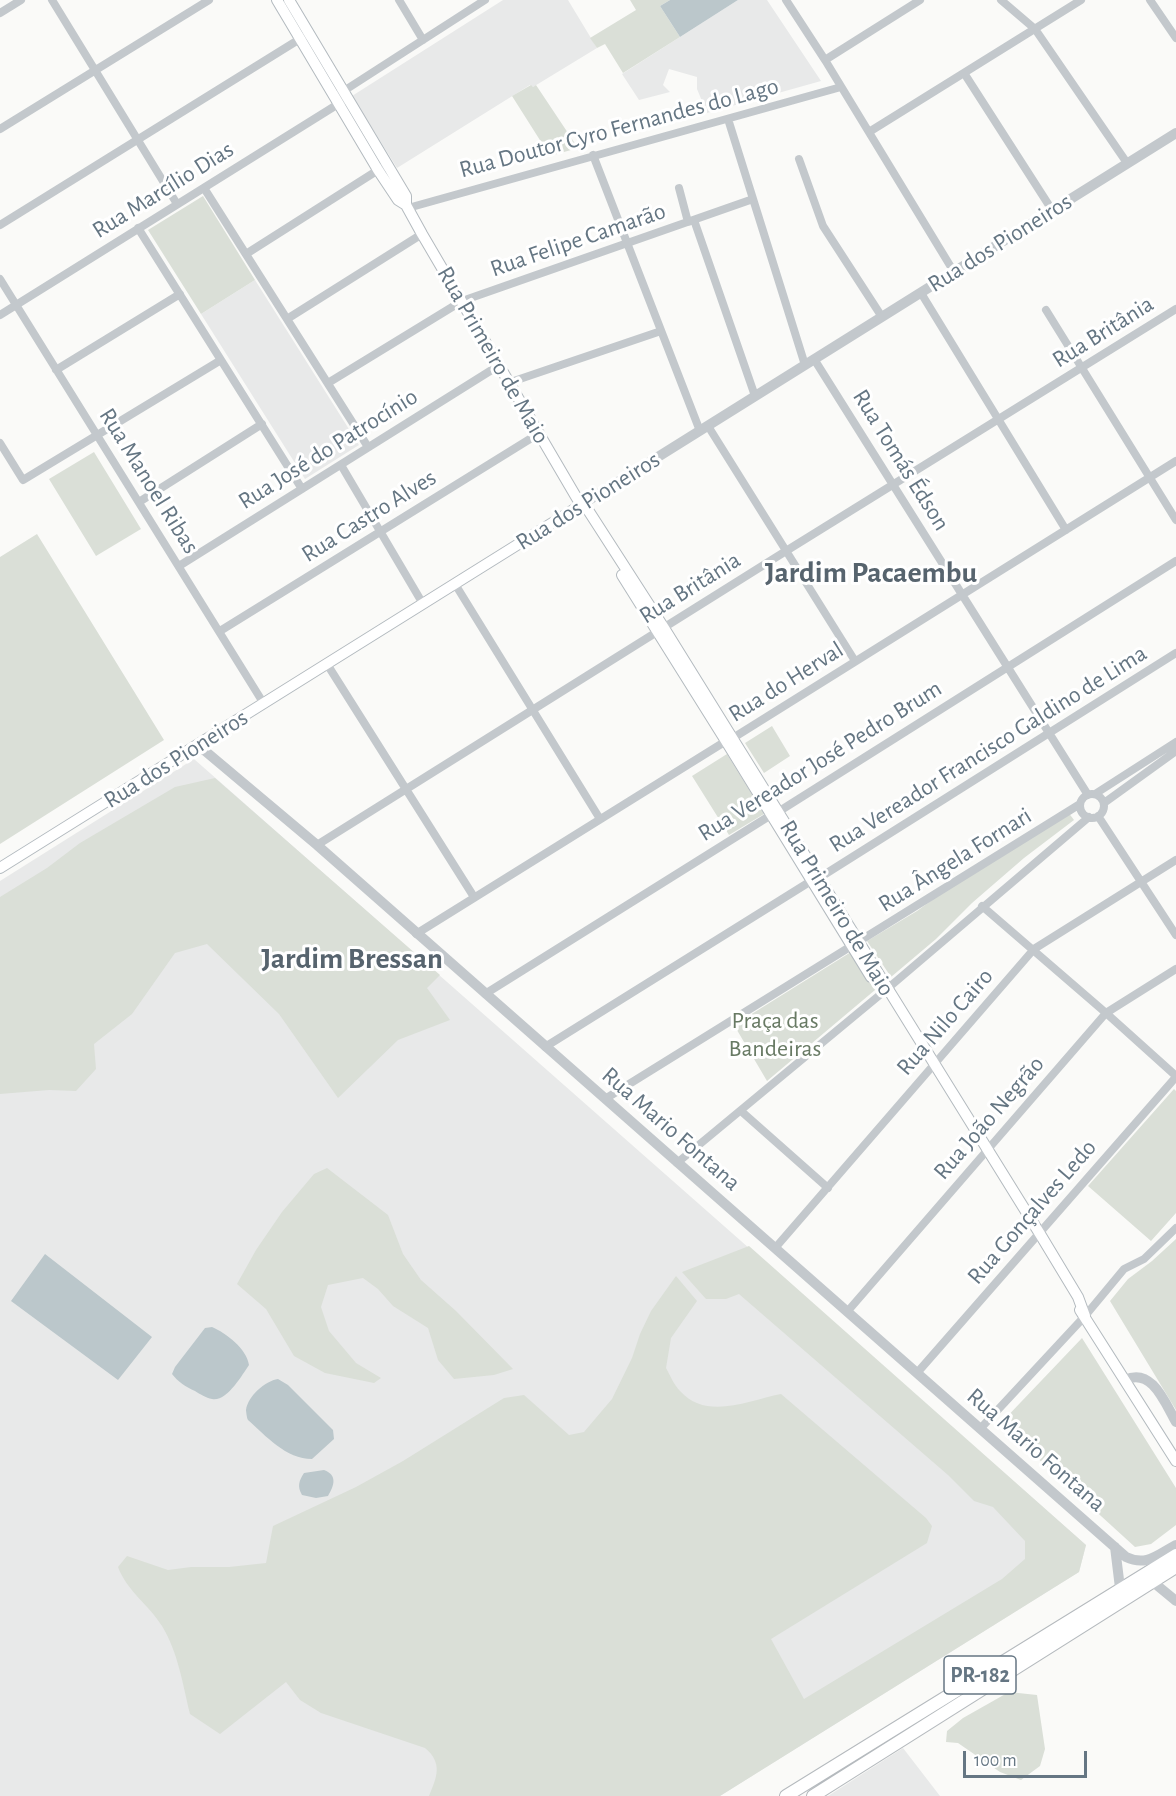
<!DOCTYPE html>
<html>
<head>
<meta charset="utf-8">
<style>
	body { margin:0 }
	#map { position:relative; width:1176px; height:1796px; overflow:hidden; background:#fafaf8; font-family:"Alegreya Sans",sans-serif }
	canvas { display:block }
	.scale { position:absolute; left:963px; top:1751px; width:124px; height:27px; box-sizing:border-box; border:3px solid #657683; border-top:0; padding-left:8px; font-size:18px; line-height:21px; white-space:nowrap; color:#657683; -webkit-text-stroke:4px #fff; paint-order:stroke }
</style>
</head>
<body>
<div id="map">
<canvas width="1176" height="1796"></canvas>
<div class="scale">100 m</div>
</div>
<script>
const context = document.querySelector('canvas').getContext('2d');
context.lineJoin = 'round';
function fill(path, color) {
  context.fillStyle = color;
  context.fill(path, 'evenodd');
}
function strokePath(path, color, width, dash) {
  context.strokeStyle = color;
  context.lineWidth = width;
  context.lineCap = dash ? 'butt' : 'round';
  context.setLineDash(dash || []);
  context.stroke(path);
}
function label(font, color, halo, rows, align = 'center') {
  context.font = font + ' "Alegreya Sans",sans-serif';
  context.lineWidth = 6;
  context.setLineDash([]);
  context.textBaseline = 'middle';
  context.strokeStyle = halo;
  context.fillStyle = color;
  for (const [text, x, y, turn = 0] of rows) {
    context.save();
    context.translate(x, y);
    context.rotate((+turn || 0) * Math.PI / 180);
    context.textAlign = isNaN(turn) ? turn : align;
    if (halo) context.strokeText(text, 0, 0);
    context.fillText(text, 0, 0);
    context.restore();
  }
}
fill(new Path2D(`
	M 503,0 L 568,0 L 597,48 L 533,87 L 530,85 L 397,168 L 352,96 Z
	M 738,0 L 767,0 L 821,81 L 707,113 L 697,89 L 697,77 L 669,69 L 663,85 L 670,92 L 639,100 L 622,74 Z
	M 255,280 L 359,445 L 305,479 L 201,314 Z
	M 194,759 L 1086,1545 L 1079,1572 L 720,1796 L 0,1796 L 0,881 Z
	M 903,1748 L 940,1796 L 828,1796 Z`), '#e8e9e9');
fill(new Path2D(`
	M 630,0 L 670,0 L 660,6 L 680,37 L 623,73 L 605,44 L 597,48 L 590,38 L 636,10 Z
	M 531,85 L 533,87 L 536,85 L 578,148 L 550,156 L 512,96 Z
	M 203,196 L 255,280 L 201,314 L 148,230 Z
	M 94,452 L 141,529 L 96,556 L 49,479 Z
	M 37,534 L 164,740 L 0,844 L 0,557 Z
	M 772,726 L 790,756 L 764,773 L 745,743 Z
	M 727,754 L 764,814 L 729,835 L 692,776 Z
	M 215,778 L 440,975 L 427,988 L 450,1020 L 398,1040 L 338,1098 L 279,1014 L 207,944 L 175,953 L 132,1014 L 94,1044 L 96,1069 L 76,1091 L 49,1090 L 0,1094 L 0,897 L 47,868 L 80,843 L 175,787 Z
	M 1068,812 L 1074,820 L 1024,858 L 972,903 L 936,939 L 891,977 L 867,941 L 917,911 L 958,881 Z
	M 851,952 L 875,990 L 767,1081 L 734,1025 Z
	M 1174,1089 L 1176,1091 L 1176,1213 L 1151,1241 L 1088,1186 Z
	M 327,1168 L 388,1215 L 403,1254 L 421,1280 L 456,1311 L 513,1369 L 494,1375 L 454,1379 L 438,1360 L 428,1328 L 393,1306 L 378,1289 L 363,1278 L 328,1285 L 321,1307 L 329,1331 L 356,1363 L 381,1378 L 374,1383 L 325,1373 L 294,1356 L 266,1309 L 237,1284 L 256,1250 L 282,1212 L 314,1174 Z
	M 1176,1239 L 1176,1410 L 1110,1301 L 1128,1279 L 1152,1261 Z
	M 749,1246 L 1086,1545 L 1079,1572 L 720,1796 L 429,1796 C 437,1777 443,1763 425,1748 L 321,1713 L 300,1700 L 286,1682 L 220,1734 L 190,1714 C 183,1685 178,1652 162,1626 C 149,1605 127,1591 118,1567 L 127,1556 L 168,1570 L 191,1567 L 229,1567 L 266,1563 L 273,1526 L 356,1487 L 403,1461 L 504,1398 L 524,1395 L 569,1435 L 584,1432 L 612,1399 L 632,1358 L 640,1334 L 651,1311 L 676,1276 L 697,1301 L 671,1338 L 666,1368 C 670,1375 674,1385 680,1391 C 707,1421 749,1400 781,1394 L 926,1518 L 932,1526 L 927,1543 L 771,1639 L 804,1699 L 1002,1579 L 1025,1559 L 1025,1541 L 993,1507 L 974,1501 L 948,1475 L 739,1294 L 726,1299 L 706,1299 L 682,1272 Z
	M 1082,1338 L 1176,1488 L 1176,1525 L 1151,1544 L 1135,1547 L 1000,1424 Z
	M 1009,1692 L 1037,1695 L 1045,1749 L 1040,1766 L 1021,1780 L 1000,1772 L 958,1743 L 946,1742 L 947,1731 L 963,1718 Z`), '#dadfd7');
fill(new Path2D(`
	M 670,0 L 738,0 L 680,37 L 660,6 Z
	M 45,1254 L 152,1337 L 118,1380 L 11,1301 Z
	M 212,1327 C 226,1333 247,1349 249,1365 C 242,1375 227,1402 212,1399 C 206,1398 200,1394 195,1391 C 186,1387 178,1382 172,1374 L 175,1367 L 205,1328 Z
	M 278,1379 L 288,1385 L 333,1430 L 334,1439 L 312,1459 C 286,1459 266,1436 248,1420 C 247,1419 246,1411 246,1410 C 248,1396 265,1381 278,1379 Z
	M 324,1470 C 338,1475 334,1486 328,1496 L 316,1498 L 302,1495 C 297,1486 299,1481 304,1473 Z`), '#bbc7cb');
const secondary = new Path2D(`
	M 277,0 L 378,170 L 398,200 L 406,205
	M 289,0 L 406,196 L 406,205 L 422,234 L 575,495 L 581,505 L 588,510 L 664,628 L 1040,1234 L 1078,1297 L 1085,1316
	M 622,575 L 726,741 L 871,977
	M 0,868 L 581,505
	M 1080,1310 L 1176,1461`);
const primary = new Path2D(`
	M 786,1796 L 1176,1555
	M 813,1796 L 1176,1567`);
strokePath(secondary, '#b3babf', 12);
strokePath(primary, '#b5babe', 14);
strokePath(new Path2D(`
	M 52,0 L 177,204
	M 399,0 L 423,40
	M 786,0 L 825,60 L 954,272
	M 1001,0 L 1035,29 L 1127,163
	M 1150,0 L 1176,38
	M 0,13 L 21,0
	M 825,60 L 920,0
	M 964,73 L 1052,210
	M 339,94 L 485,0
	M 728,119 L 805,365
	M 0,129 L 209,0
	M 869,132 L 1081,0
	M 593,155 L 700,431
	M 799,159 L 823,226 L 882,317
	M 204,188 L 368,447
	M 679,188 L 688,222
	M 408,208 L 841,87
	M 694,220 L 755,396
	M 0,225 L 303,37
	M 138,228 L 302,489
	M 246,254 L 386,165
	M 0,279 L 264,704
	M 921,293 L 1066,530
	M 1046,310 L 1176,520
	M 0,315 L 343,101
	M 287,319 L 422,234
	M 814,359 L 1088,795
	M 56,370 L 180,294
	M 328,383 L 462,301 L 753,199
	M 508,383 L 661,331
	M 708,426 L 855,661
	M 0,443 L 23,480 L 221,360
	M 341,465 L 423,604
	M 139,502 L 262,424
	M 179,566 L 498,366
	M 455,584 L 600,819
	M 220,631 L 538,434
	M 327,664 L 474,897
	M 1095,794 L 1176,742
	M1080 806a12 12 0 1 1 24 0a12 12 0 1 1-24 0Z
	M 1104,803 L 1176,751
	M 1098,816 L 1176,935
	M 317,845 L 786,551 L 1176,309
	M 982,906 L 1106,1013 L 1176,1076
	M 416,934 L 726,741 L 733,738 L 1176,461
	M 485,994 L 771,815 L 778,812 L 1176,561
	M 545,1047 L 811,881 L 819,878 L 1176,653
	M 605,1099 L 1080,804
	M 741,1111 L 828,1188
	M 677,1163 L 887,989 L 1089,817
	M 776,1247 L 1034,949 L 1176,860
	M 847,1312 L 1106,1013 L 1176,969
	M 917,1373 L 1176,1077
	M 980,1429 L 1085,1316 L 1124,1269 L 1144,1259 L 1176,1228`), '#c3c8cc', 8);
strokePath(new Path2D(`
	M 581,505 L 1176,133
	M 198,745 L 317,845 L 1126,1557 C 1147,1567 1158,1554 1176,1545
	M 1125,1380 C 1152,1367 1165,1403 1176,1422
	M 1115,1547 L 1120,1588
	M 1153,1582 L 1176,1601`), '#c3c8cc', 10);
strokePath(secondary, '#fff', 10);
strokePath(primary, '#fff', 12);
for (const [x, y, w] of [
	[980,1675,72]
]) {
  const box = new Path2D();
  box.roundRect(x - w / 2, y - 19, w, 38, 4.5);
  context.fillStyle = '#fff';
  context.fill(box);
  strokePath(box, '#657683', 1.5);
}
label('bold 22px', '#657683', null, [
	["PR-182",980,1675]
]);
label('24px', '#657683', '#fff', [
	["Rua Doutor Cyro Fernandes do Lago",619,128,-15],
	["Rua Marcílio Dias",163,190,-32],
	["Rua Felipe Camarão",578,240,-19],
	["Rua dos Pioneiros",1000,243,-32],
	["Rua Britânia",1103,332,-32],
	["Rua Primeiro de Maio",493,355,60],
	["Rua José do Patrocínio",328,449,-32],
	["Rua Tomás Édson",901,460,58],
	["Rua Manoel Ribas",149,481,58],
	["Rua dos Pioneiros",588,501,-32],
	["Rua Castro Alves",369,516,-32],
	["Rua Britânia",690,588,-32],
	["Rua do Herval",786,682,-32],
	["Rua Vereador Francisco Galdino de Lima",988,749,-32],
	["Rua dos Pioneiros",176,759,-32],
	["Rua Vereador José Pedro Brum",820,761,-32],
	["Rua Ângela Fornari",955,860,-32],
	["Rua Primeiro de Maio",837,908,59],
	["Rua Nilo Cairo",945,1022,-49],
	["Rua João Negrão",989,1118,-49],
	["Rua Mario Fontana",671,1129,41],
	["Rua Gonçalves Ledo",1032,1212,-49],
	["Rua Mario Fontana",1036,1450,41]
]);
label('24px', '#687a64', '#fff', [
	["Praça das",775,1021],
	["Bandeiras",775,1049]
]);
label('bold 30px', '#57646e', '#fff', [
	["Jardim Pacaembu",871,573],
	["Jardim Bressan",352,959]
]);
</script>
</body>
</html>
